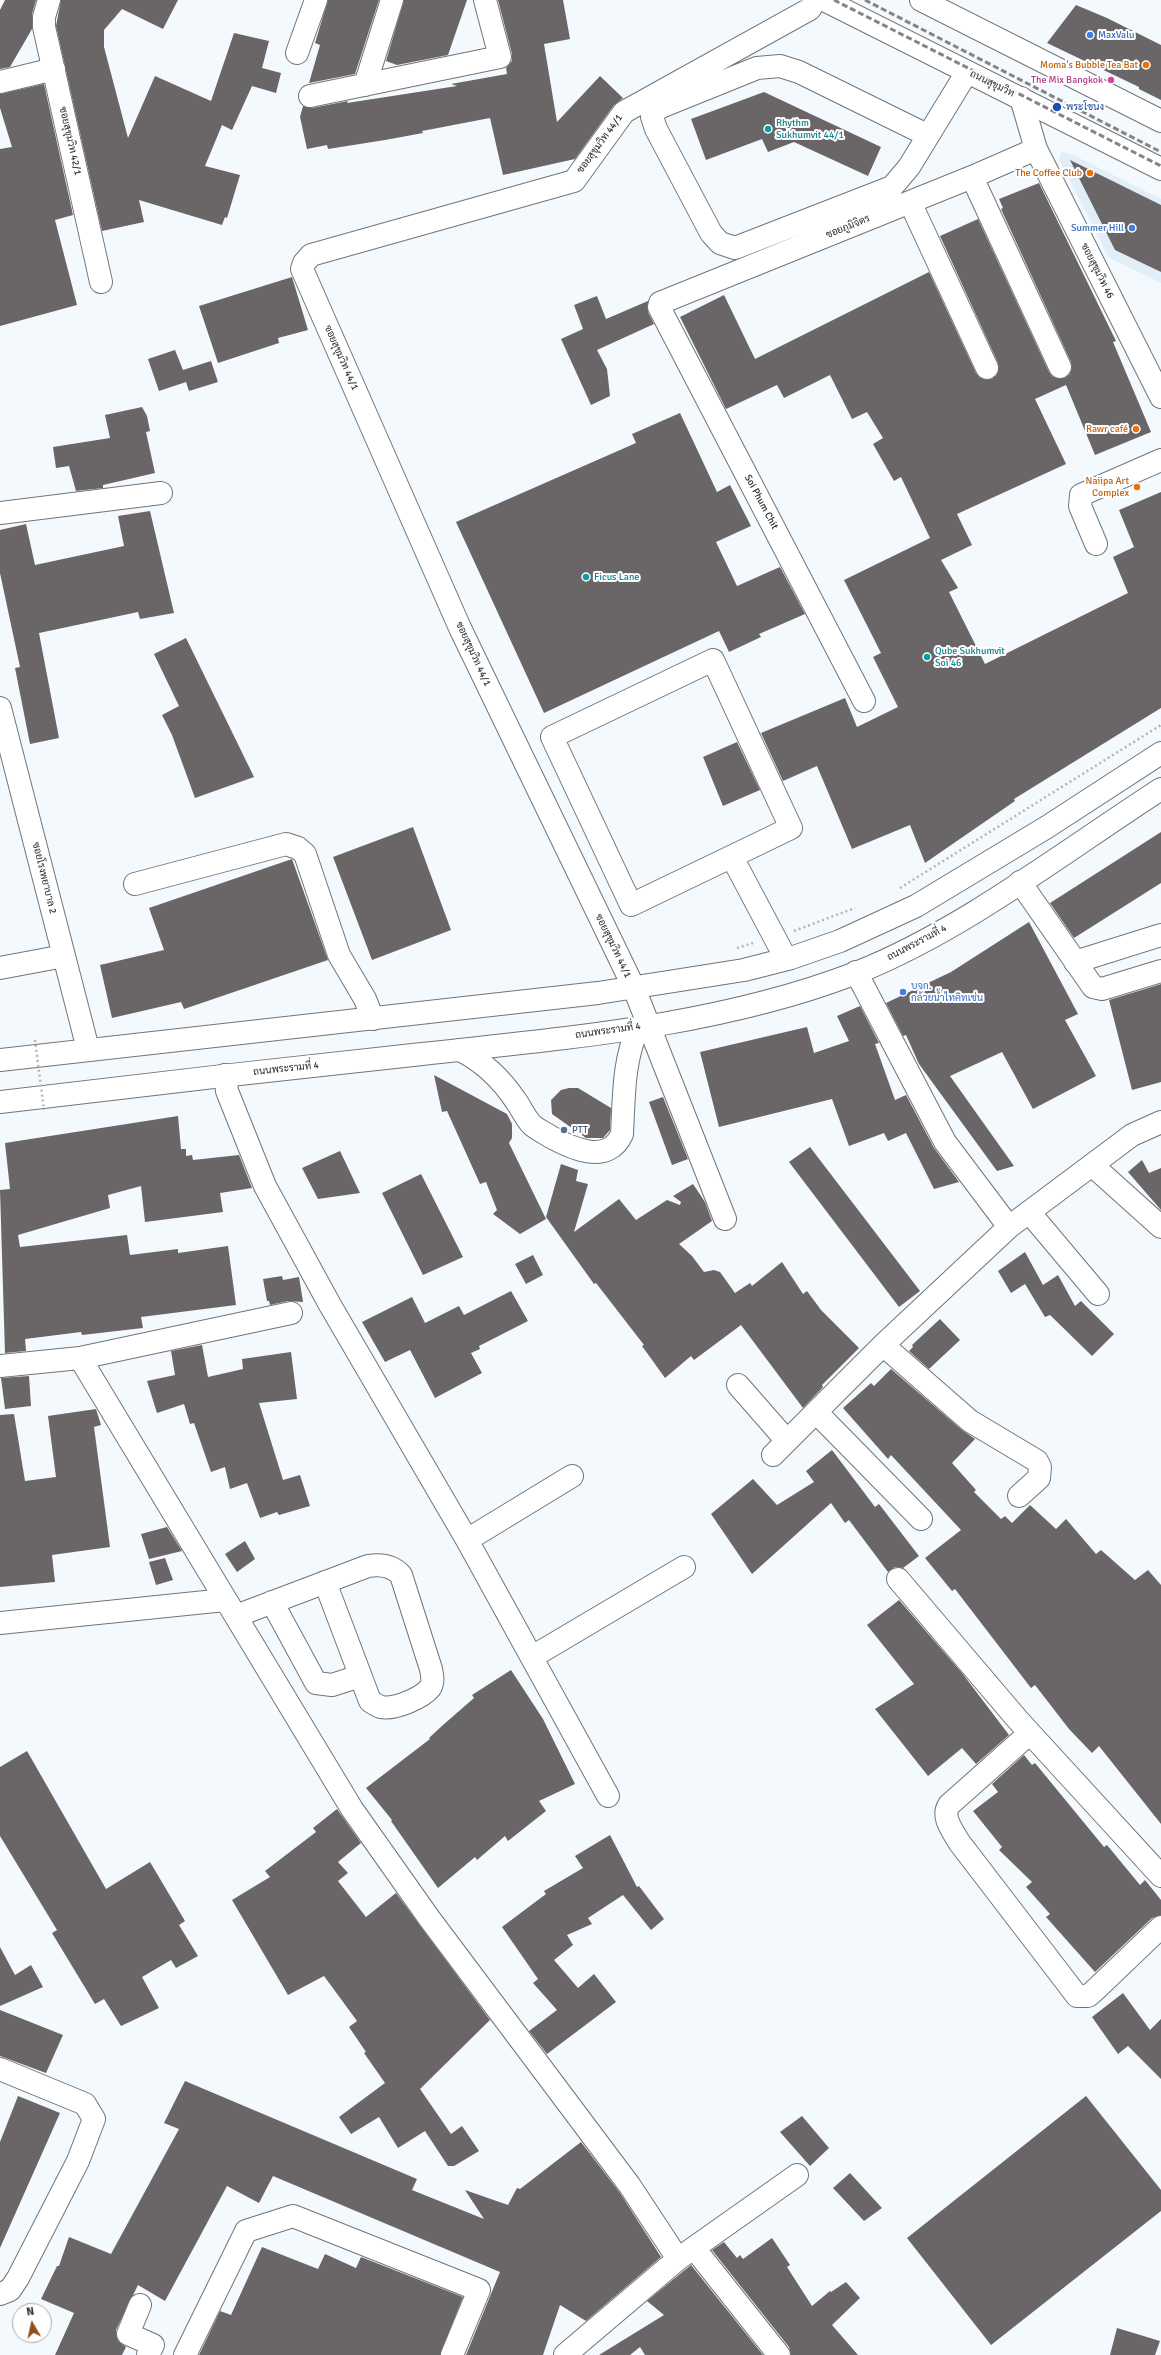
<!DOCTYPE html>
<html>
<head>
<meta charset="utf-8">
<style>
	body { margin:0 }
	#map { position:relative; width:1161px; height:2355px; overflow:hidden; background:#f4f9fe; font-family:Signika,sans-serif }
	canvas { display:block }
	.north { position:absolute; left:12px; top:2303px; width:40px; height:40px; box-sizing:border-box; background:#fff; border:1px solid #aaabab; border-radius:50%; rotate:351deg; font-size:11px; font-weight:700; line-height:16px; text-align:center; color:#2a2c2d }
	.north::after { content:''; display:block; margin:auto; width:14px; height:18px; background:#905019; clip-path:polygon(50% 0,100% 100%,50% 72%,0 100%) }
</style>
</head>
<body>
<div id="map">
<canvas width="1161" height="2355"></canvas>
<div class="north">N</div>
</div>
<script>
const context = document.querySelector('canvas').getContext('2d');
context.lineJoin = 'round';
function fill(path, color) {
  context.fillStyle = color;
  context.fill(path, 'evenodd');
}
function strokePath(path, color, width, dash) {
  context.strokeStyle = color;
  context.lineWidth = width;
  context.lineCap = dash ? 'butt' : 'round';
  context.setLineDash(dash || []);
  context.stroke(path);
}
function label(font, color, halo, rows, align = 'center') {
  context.font = font + ' Signika,Sarabun,sans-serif';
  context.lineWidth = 4;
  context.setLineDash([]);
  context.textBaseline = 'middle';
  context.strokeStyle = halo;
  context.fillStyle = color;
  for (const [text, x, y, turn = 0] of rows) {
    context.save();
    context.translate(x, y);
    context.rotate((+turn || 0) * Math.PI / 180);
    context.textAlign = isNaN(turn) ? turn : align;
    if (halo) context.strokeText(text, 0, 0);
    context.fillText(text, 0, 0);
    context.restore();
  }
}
fill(new Path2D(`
	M 1061,151 L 1073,155 L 1161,199 L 1161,283 L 1108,257 L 1059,159 Z`), '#e2eef7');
fill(new Path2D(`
	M 5,0 L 36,0 L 32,14 L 32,29 L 10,67 L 0,69 L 0,10 Z
	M 61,0 L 178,0 L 163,29 L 122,9 L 104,30 L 104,47 L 128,138 L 155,76 L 211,101 L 234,33 L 269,41 L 262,68 L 281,73 L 276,93 L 252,86 L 232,130 L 222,125 L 205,166 L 240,175 L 227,218 L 225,217 L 222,225 L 139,200 L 144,222 L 102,231 L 56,26 Z
	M 328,0 L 379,0 L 355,74 L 309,83 L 320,45 L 315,43 Z
	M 404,0 L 467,0 L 448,55 L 397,65 L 386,61 Z
	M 498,0 L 563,0 L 570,39 L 544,44 L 557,122 L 600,76 L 623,98 L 614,105 L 575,159 L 503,175 L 490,118 L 422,131 L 423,133 L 385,140 L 328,149 L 327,145 L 307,149 L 300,117 L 303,106 L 312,108 L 348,101 L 347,103 L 457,86 L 451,84 L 507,74 L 506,68 L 512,61 L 512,54 Z
	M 1076,5 L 1107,18 L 1161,45 L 1161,100 L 1139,89 L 1139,87 L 1047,43 Z
	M 44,84 L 73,215 L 55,220 L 77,305 L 0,326 L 0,149 L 12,147 L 0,108 L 0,94 Z
	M 764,92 L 881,147 L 868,176 L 794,142 L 768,152 L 762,139 L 706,160 L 691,119 Z
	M 1070,160 L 1161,205 L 1161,272 L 1115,250 Z
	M 1039,183 L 1116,341 L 1113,342 L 1151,432 L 1095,455 L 1066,385 L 1035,399 L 1066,464 L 957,514 L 972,545 L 941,560 L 958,588 L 949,592 L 985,664 L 1128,593 L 1113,557 L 1134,547 L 1119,510 L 1161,492 L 1161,708 L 1014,799 L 1015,801 L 925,863 L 910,825 L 852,849 L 817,766 L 783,781 L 761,733 L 845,698 L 857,727 L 898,707 L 873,657 L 881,653 L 844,580 L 930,538 L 901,477 L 894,481 L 873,444 L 883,438 L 867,412 L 852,419 L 830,375 L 784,398 L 777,385 L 726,409 L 680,317 L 724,295 L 755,359 L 929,272 L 976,373 L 980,378 L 992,379 L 997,375 L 998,363 L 940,236 L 978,219 L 1049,372 L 1053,377 L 1065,378 L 1070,374 L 1071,362 L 1001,209 L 1003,208 L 999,199 Z
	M 292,277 L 308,330 L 278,338 L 279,343 L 218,363 L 199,306 Z
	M 597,296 L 606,319 L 648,301 L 648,312 L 654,324 L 597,350 L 607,369 L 610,396 L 591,405 L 561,339 L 583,329 L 574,305 Z
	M 175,350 L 183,370 L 211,361 L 218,382 L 189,391 L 186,382 L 159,391 L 148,359 Z
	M 142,407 L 147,416 L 150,431 L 146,432 L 155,473 L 103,485 L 103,488 L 76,491 L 69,466 L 56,468 L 53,447 L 110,438 L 105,415 Z
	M 680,413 L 717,492 L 730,485 L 751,526 L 716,542 L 737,586 L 780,567 L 805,614 L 759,634 L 761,637 L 729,652 L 719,631 L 544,713 L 456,522 L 636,443 L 632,434 Z
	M 150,511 L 174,613 L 140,619 L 138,612 L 39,633 L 59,738 L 30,744 L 15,668 L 20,667 L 0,573 L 0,530 L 26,524 L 35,565 L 124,546 L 118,516 Z
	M 186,638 L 254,777 L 195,798 L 172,735 L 162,715 L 179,706 L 154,654 Z
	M 737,742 L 760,790 L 723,806 L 703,757 Z
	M 413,827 L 451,930 L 372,960 L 333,857 Z
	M 1161,832 L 1161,883 L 1074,938 L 1050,903 Z
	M 292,859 L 328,960 L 184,1009 L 181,1002 L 112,1018 L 100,965 L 164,950 L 149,908 Z
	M 1029,922 L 1078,1014 L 1065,1020 L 1096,1076 L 1033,1109 L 1002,1052 L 950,1076 L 1014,1166 L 997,1171 L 919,1064 L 906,1035 L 903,1036 L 886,1003 L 951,972 Z
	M 1161,984 L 1161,1082 L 1132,1090 L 1109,1000 Z
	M 860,1006 L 879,1043 L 875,1044 L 895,1100 L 906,1095 L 934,1148 L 959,1182 L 934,1189 L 906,1133 L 888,1141 L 884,1133 L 849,1146 L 832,1099 L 719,1127 L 700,1052 L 807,1027 L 814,1053 L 849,1041 L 837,1016 Z
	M 434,1075 L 507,1114 L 512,1124 L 512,1138 L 509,1143 L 546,1219 L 520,1234 L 493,1214 L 497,1210 L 486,1182 L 480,1184 L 447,1111 L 442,1112 Z
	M 569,1088 L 578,1088 L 611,1108 L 610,1130 L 603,1138 L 586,1138 L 552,1114 L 551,1100 L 561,1090 Z
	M 663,1097 L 688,1159 L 672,1165 L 649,1102 Z
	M 178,1116 L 181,1149 L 186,1149 L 186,1156 L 192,1155 L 193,1160 L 239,1155 L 252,1188 L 220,1193 L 223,1212 L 145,1222 L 141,1186 L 108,1195 L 110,1208 L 18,1235 L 20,1247 L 127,1235 L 130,1255 L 178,1249 L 178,1253 L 228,1246 L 236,1305 L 141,1317 L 143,1328 L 82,1335 L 81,1332 L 25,1339 L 26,1351 L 5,1353 L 0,1190 L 10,1189 L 5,1143 Z
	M 810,1147 L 920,1291 L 899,1307 L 789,1162 Z
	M 340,1151 L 360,1193 L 318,1199 L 302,1168 Z
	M 1142,1160 L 1149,1173 L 1161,1168 L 1161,1210 L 1128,1172 Z
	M 561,1164 L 578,1170 L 576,1181 L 588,1184 L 574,1232 L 619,1199 L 636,1220 L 667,1200 L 680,1205 L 681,1202 L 673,1196 L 693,1184 L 705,1202 L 712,1221 L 679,1244 L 692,1256 L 704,1272 L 714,1270 L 720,1272 L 735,1293 L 750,1283 L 752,1286 L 782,1262 L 803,1294 L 807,1291 L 821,1310 L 859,1348 L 822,1385 L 823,1387 L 803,1408 L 741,1325 L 694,1360 L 691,1356 L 665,1378 L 642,1346 L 644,1345 L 596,1283 L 594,1284 L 546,1217 Z
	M 421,1174 L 463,1257 L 423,1275 L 382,1193 Z
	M 1025,1252 L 1043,1285 L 1058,1275 L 1075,1306 L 1081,1301 L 1114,1334 L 1092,1356 L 1050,1315 L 1045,1317 L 1025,1284 L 1011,1293 L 998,1271 Z
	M 533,1255 L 543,1275 L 526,1284 L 515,1264 Z
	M 282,1276 L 283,1280 L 299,1277 L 303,1302 L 288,1301 L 270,1305 L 269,1301 L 267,1301 L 263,1279 Z
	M 511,1291 L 528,1321 L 479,1346 L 480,1349 L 471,1353 L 482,1373 L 435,1398 L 410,1350 L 385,1362 L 362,1322 L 412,1297 L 425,1323 L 459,1306 L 464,1315 Z
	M 940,1319 L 960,1340 L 929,1369 L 909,1351 L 913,1347 L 912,1345 Z
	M 202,1345 L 208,1377 L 243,1369 L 242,1359 L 291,1352 L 297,1399 L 259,1403 L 283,1480 L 300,1475 L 310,1506 L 279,1515 L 277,1512 L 260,1518 L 247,1483 L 230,1489 L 225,1467 L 211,1472 L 194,1423 L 190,1424 L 184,1404 L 157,1413 L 147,1381 L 175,1375 L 171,1351 Z
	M 891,1369 L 962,1430 L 975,1439 L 952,1463 L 976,1490 L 974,1492 L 1001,1519 L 1005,1516 L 1012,1523 L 1030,1505 L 1056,1529 L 1066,1519 L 1096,1554 L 1101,1550 L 1135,1580 L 1148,1570 L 1161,1585 L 1161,1824 L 1099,1746 L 1092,1753 L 1069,1729 L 1035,1685 L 1031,1688 L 955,1589 L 952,1591 L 925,1558 L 961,1530 L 891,1455 L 888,1459 L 843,1408 L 871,1383 L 874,1386 Z
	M 29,1376 L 31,1406 L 5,1409 L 1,1378 Z
	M 96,1409 L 101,1425 L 94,1427 L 110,1547 L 52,1555 L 55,1582 L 0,1587 L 0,1415 L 14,1414 L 25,1481 L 56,1477 L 48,1416 Z
	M 832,1450 L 875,1507 L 879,1504 L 919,1556 L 903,1568 L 895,1567 L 888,1572 L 849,1520 L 845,1523 L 831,1503 L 752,1574 L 711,1514 L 753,1479 L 777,1505 L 814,1482 L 806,1471 Z
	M 167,1527 L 182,1551 L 149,1559 L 141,1534 Z
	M 245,1541 L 255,1559 L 237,1572 L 225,1554 Z
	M 165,1558 L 173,1580 L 156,1585 L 149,1562 Z
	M 899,1600 L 962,1673 L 1009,1735 L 976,1764 L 962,1748 L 928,1776 L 875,1709 L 914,1684 L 867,1625 Z
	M 511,1670 L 543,1719 L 575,1784 L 539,1801 L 546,1811 L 508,1841 L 505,1836 L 477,1860 L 475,1857 L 438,1888 L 391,1821 L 392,1820 L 366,1788 L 430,1739 L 429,1738 L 443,1725 L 474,1698 L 472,1695 Z
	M 27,1751 L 106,1889 L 150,1862 L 185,1921 L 179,1925 L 198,1956 L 176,1968 L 171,1960 L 142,1977 L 159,2008 L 121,2026 L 104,1999 L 95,2004 L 52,1933 L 57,1930 L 0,1836 L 0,1767 Z
	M 1024,1755 L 1032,1765 L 1035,1763 L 1104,1847 L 1107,1845 L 1140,1885 L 1145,1880 L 1161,1900 L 1161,1915 L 1152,1918 L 1095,1972 L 1046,1917 L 1050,1914 L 1026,1887 L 1032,1882 L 999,1850 L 1002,1847 L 973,1811 L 998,1792 L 992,1784 Z
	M 337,1809 L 361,1843 L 338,1862 L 348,1873 L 338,1881 L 366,1917 L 396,1893 L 490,2020 L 420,2089 L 451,2134 L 462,2126 L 479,2151 L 454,2166 L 448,2166 L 425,2131 L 398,2148 L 379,2117 L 351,2134 L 339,2117 L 385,2083 L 364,2053 L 366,2052 L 349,2027 L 357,2021 L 324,1976 L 288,1995 L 232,1900 L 270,1877 L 265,1871 L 316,1832 L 313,1828 Z
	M 610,1835 L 637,1887 L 639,1886 L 664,1919 L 651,1930 L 623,1895 L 588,1918 L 592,1924 L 567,1935 L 573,1945 L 554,1960 L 578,1988 L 594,1974 L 616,2002 L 547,2054 L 529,2031 L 557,2010 L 533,1983 L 538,1979 L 502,1927 L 546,1894 L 544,1891 L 583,1868 L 575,1856 Z
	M 0,1947 L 15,1975 L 31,1965 L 43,1987 L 0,2006 Z
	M 1123,1993 L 1150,2030 L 1161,2019 L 1161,2079 L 1128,2046 L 1118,2054 L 1092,2017 Z
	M 0,2010 L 63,2035 L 46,2073 L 0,2056 Z
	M 185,2081 L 417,2179 L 412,2190 L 484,2219 L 465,2190 L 508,2205 L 517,2188 L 520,2189 L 581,2142 L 620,2193 L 661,2257 L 586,2321 L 560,2305 L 543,2355 L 466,2355 L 500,2272 L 273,2176 L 259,2203 L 227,2186 L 165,2301 L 138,2285 L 116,2330 L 118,2341 L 126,2347 L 122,2355 L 55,2355 L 74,2313 L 41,2299 L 57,2266 L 59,2266 L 69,2237 L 111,2254 L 179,2129 L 164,2123 Z
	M 18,2096 L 60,2113 L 0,2248 L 0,2142 Z
	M 1086,2096 L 1161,2190 L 1161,2211 L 991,2345 L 907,2238 Z
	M 802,2116 L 829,2148 L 810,2166 L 780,2132 Z
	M 850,2173 L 882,2208 L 864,2221 L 833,2188 Z
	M 772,2238 L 790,2265 L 787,2267 L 812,2306 L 830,2291 L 831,2292 L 846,2282 L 860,2298 L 832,2325 L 858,2355 L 791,2355 L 789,2347 L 712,2250 L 724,2242 L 737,2258 L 740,2255 L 743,2259 Z
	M 262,2247 L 318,2269 L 325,2254 L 356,2268 L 361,2257 L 463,2297 L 440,2355 L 199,2355 L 220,2311 L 231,2315 Z
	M 691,2265 L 763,2355 L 645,2355 L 640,2347 L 630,2355 L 599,2355 L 664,2315 L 647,2301 Z
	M 1117,2328 L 1160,2341 L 1155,2355 L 1110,2355 Z`), '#6a6567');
const minor = new Path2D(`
	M 49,0 L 44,17 L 44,27 L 101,282
	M 297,53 L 316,0
	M 0,82 L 54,69
	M 365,85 L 392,0
	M 310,96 L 500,57 L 485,0
	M 1021,98 L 1036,149 L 1161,397
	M 927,135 L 799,72 L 780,66 L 757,68 L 663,106 L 657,109 L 652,117 L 656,129 L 711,233 L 720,243 L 735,248 L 892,187 L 909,167 L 967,72
	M 972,177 L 1060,367
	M 910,202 L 987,368
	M 0,513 L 161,493
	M 1096,544 L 1080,506 L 1081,495 L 1161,460
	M 713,660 L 791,828 L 631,905 L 552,737 Z
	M 864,701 L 659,307 L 660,303 L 972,177 L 1036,149
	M 0,708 L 88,1049
	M 732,857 L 786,959
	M 1020,882 L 1093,987 L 1102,989 L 1161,971
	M 135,884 L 286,844 L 298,848 L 305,854 L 339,955 L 365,999 L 373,1019
	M 1075,962 L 1161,935
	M 0,968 L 64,956
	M 856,972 L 945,1142 L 1009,1227
	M 460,1050 C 482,1061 502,1080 516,1101 C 521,1108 525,1117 531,1124 C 536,1129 545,1133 551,1137 C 573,1149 608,1165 622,1134 C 624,1098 623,1061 638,1028
	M 225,1075 L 227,1091 L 265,1186 L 330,1305 L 467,1540 L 608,1796
	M 1092,1165 L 1161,1227
	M 1029,1212 L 1098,1294
	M 725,1219 L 634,988 L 460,628 L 302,269 L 304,263 L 311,255 L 574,181 L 624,112 L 810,9 L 815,0
	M 883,1345 L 970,1421 L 1037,1461 L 1040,1467 L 1039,1478 L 1019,1496
	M 80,1358 L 352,1809 L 429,1918 L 630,2186 L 678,2259
	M 0,1366 L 80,1358 L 291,1313
	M 738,1385 L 787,1441
	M 816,1412 L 921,1519
	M 773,1455 L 883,1345 L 1009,1227 L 1132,1135 L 1161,1122
	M 467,1540 L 572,1476
	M 898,1579 L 1018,1720 L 1161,1876
	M 272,1602 L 316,1683 L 332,1685 L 360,1676
	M 236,1616 L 368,1566 C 380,1564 392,1565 401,1575 L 431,1669 C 432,1675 434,1682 430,1688 C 422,1698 394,1710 381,1707 C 378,1706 373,1703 370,1701 L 325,1582
	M 0,1623 L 225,1600
	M 532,1657 L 684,1567
	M 1030,1733 L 949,1805 C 941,1817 953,1831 959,1842 L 1077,1996 L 1088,1996 L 1094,1991 L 1161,1927
	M 0,2069 L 85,2104 L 94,2119 L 78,2161 L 18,2278 L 10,2290 L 0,2294
	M 694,2248 L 779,2355
	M 140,2305 L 128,2334 L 153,2345 L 148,2355
	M 185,2355 L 246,2231 L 293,2216 L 479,2290 L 452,2355
	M 565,2355 L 678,2259 L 797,2175`);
const major = new Path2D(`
	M 824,0 L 1161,169
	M 921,0 L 1161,121
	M 0,1060 L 598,993 L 744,970 L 791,958 L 840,941 L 916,906 L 1047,827 L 1161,753
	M 0,1102 C 141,1085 281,1069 422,1054 C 567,1038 718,1026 856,973 C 962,931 1065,851 1161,789`);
strokePath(minor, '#707578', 24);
strokePath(major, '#707578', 24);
strokePath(new Path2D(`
	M 900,888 L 1161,725
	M 794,931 L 855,908
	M 737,948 L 753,943`), '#b1b5b9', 2.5, [2, 3]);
strokePath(minor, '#fff', 22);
strokePath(major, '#fff', 22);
strokePath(new Path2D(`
	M 834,0 L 1161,166
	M 865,0 L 1161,152`), '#838689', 3, [6, 3]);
strokePath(new Path2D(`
	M 35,1040 L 44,1110`), '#b1b5b9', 2.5, [2, 3]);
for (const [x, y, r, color] of [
	[1090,35,4,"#3f7fe0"],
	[1146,65,4,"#e8710a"],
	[1111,80,4,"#d1479c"],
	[1057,107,5,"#1a4fb4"],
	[768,129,4,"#0f9aa8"],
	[1090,173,4,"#e8710a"],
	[1132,228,4,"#3f7fe0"],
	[1136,429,4,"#e8710a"],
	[1137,487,4,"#e8710a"],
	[586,577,4,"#0f9aa8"],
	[927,657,4,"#0f9aa8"],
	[903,992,4,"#3f7fe0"],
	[564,1130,4,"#5c6f8a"]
]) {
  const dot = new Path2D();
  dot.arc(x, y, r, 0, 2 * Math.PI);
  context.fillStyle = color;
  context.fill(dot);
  strokePath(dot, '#fff', 1.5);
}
label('10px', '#366cbe', '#fff', [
	["MaxValu",1098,35],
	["Summer Hill",1124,228,"right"],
	["บจก.",911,986],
	["กล้วยน้ำไทคิทเช่น",911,998]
], 'left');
label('10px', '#c56008', '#fff', [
	["Moma's Bubble Tea Bat",1138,65],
	["The Coffee Club",1082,173],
	["Rawr café",1128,429],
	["Naiipa Art",1129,481],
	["Complex",1129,493]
], 'right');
label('10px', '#b23c85', '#fff', [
	["The Mix Bangkok",1103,80]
], 'right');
label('10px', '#2a2c2d', '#fff', [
	["ถนนสุขุมวิท",992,84,26],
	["ซอยสุขุมวิท 42/1",70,141,77],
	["ซอยสุขุมวิท 44/1",600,144,-54],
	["ซอยภูมิจิตร",848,227,-22],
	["ซอยสุขุมวิท 46",1097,271,63],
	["ซอยสุขุมวิท 44/1",341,358,66],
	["Soi Phum Chit",761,502,62],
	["ซอยสุขุมวิท 44/1",473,654,65],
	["ซอยโรงพยาบาล 2",44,878,76],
	["ถนนพระรามที่ 4",917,943,-28],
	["ซอยสุขุมวิท 44/1",613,946,64],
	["ถนนพระรามที่ 4",608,1031,-8],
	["ถนนพระรามที่ 4",286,1069,-6]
]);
label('10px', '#164399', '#fff', [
	["พระโขนง",1066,107]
], 'left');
label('10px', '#0d838f', '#fff', [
	["Rhythm",776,123],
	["Sukhumvit 44/1",776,135],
	["Ficus Lane",594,577],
	["Qube Sukhumvit",935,651],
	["Soi 46",935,663]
], 'left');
label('10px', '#4e5e75', '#fff', [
	["PTT",572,1130]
], 'left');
</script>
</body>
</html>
